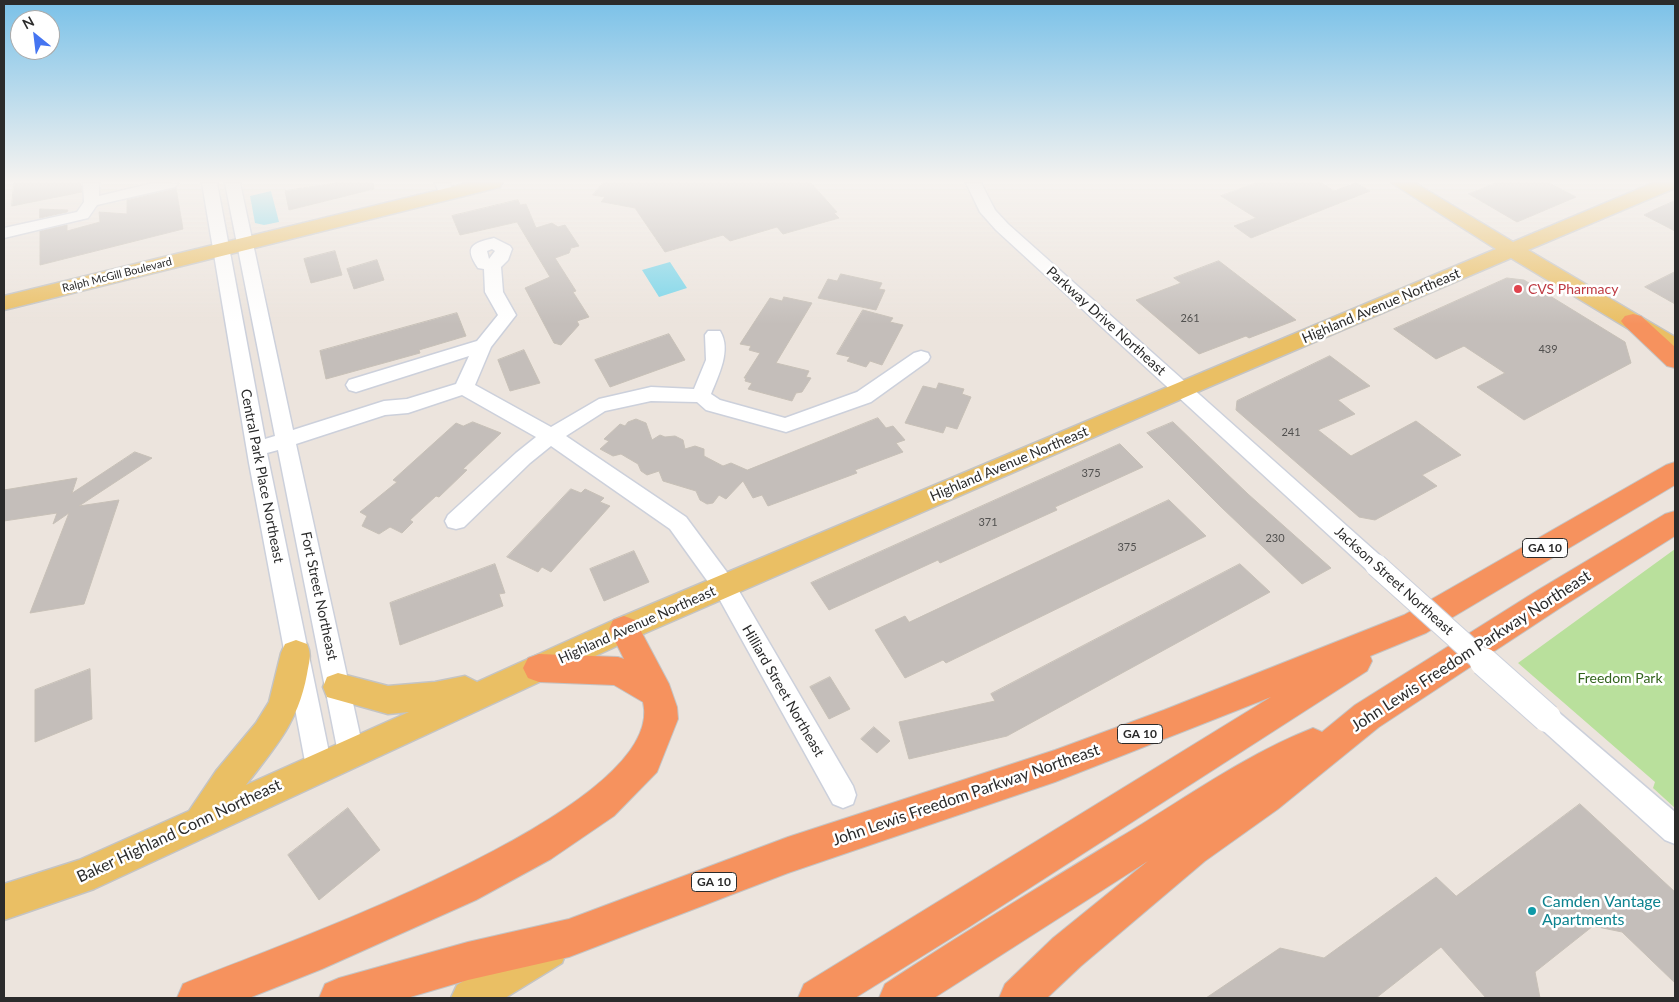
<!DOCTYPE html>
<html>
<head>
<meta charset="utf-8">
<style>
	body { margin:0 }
	#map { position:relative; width:1679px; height:1002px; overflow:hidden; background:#ece4dd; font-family:Lato,sans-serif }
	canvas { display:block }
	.frame { position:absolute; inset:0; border:5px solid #2b2b2b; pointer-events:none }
	.north { position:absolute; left:10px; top:10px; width:50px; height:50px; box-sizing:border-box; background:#fff; border:1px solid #aaa; border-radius:50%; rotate:331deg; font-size:14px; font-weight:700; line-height:20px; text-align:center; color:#2b2b2b }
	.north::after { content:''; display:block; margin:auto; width:18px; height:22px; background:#4575f1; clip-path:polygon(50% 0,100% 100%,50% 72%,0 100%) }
</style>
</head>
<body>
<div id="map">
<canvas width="1679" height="1002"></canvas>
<div class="frame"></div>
<div class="north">N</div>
</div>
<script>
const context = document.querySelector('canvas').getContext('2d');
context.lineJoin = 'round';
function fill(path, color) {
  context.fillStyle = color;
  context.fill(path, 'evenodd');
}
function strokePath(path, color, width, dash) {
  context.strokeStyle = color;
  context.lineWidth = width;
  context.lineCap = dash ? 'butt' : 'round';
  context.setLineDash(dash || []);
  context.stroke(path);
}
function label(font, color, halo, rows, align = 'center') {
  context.font = font + ' Lato,sans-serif';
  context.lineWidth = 5;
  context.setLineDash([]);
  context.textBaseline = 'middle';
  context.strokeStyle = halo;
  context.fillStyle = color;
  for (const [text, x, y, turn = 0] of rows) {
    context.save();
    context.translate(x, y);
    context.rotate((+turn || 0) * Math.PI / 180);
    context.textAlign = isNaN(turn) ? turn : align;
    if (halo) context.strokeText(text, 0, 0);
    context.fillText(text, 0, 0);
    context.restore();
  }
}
fill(new Path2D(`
	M 1675,549 L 1675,808 L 1653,788 L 1655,782 L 1518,663 Z`), '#b9e09c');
fill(new Path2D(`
	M 271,191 L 279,222 L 264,225 L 255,223 L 250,196 Z
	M 670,262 L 687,288 L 659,297 L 642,270 Z`), '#75d4e9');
const building = new Path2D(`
	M 14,183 L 81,183 L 82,192 L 12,206 Z
	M 337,183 L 373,183 L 374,189 L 289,210 L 285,191 Z
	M 603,183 L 811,183 L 837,212 L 834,213 L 839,218 L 783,234 L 777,227 L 730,241 L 723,235 L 665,252 L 635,208 L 603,202 L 601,202 L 605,197 L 593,195 Z
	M 1256,183 L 1322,183 L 1334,191 L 1356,183 L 1370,191 L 1251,238 L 1234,226 L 1256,218 L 1221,196 Z
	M 1496,183 L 1549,183 L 1576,197 L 1517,222 L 1469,194 Z
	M 176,188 L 183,229 L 40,265 L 40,231 L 67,225 L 67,231 L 100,222 L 99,212 L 127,214 L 127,200 Z
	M 518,200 L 520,205 L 526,204 L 536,228 L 552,223 L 558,227 L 565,225 L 579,246 L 571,248 L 569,253 L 555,258 L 576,291 L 573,292 L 589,317 L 577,321 L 579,325 L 561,345 L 554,343 L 525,288 L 550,277 L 517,222 L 460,235 L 452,216 Z
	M 1675,201 L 1675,231 L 1644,215 L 1658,208 Z
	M 40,209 L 68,210 L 67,212 L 40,218 Z
	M 335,251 L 342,275 L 311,283 L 304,259 Z
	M 377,260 L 384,280 L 354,289 L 347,269 Z
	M 1219,261 L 1296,320 L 1249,338 L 1246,336 L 1199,354 L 1136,300 L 1181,283 L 1174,278 Z
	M 1675,272 L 1675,304 L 1645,287 Z
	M 841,274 L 882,283 L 879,289 L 885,290 L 876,310 L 818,298 L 828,279 L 837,281 Z
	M 1507,278 L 1524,280 L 1625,342 L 1631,363 L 1524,420 L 1477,387 L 1505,373 L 1464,346 L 1436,359 L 1394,329 Z
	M 784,297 L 812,303 L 776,363 L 809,371 L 806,377 L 811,378 L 802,392 L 796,393 L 792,401 L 748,389 L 752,383 L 745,381 L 746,378 L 744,378 L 760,353 L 749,350 L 751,346 L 740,344 L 770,298 L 782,301 Z
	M 863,310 L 893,318 L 890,322 L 903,325 L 882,365 L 870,361 L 866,367 L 847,361 L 850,357 L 837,354 Z
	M 457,313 L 466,336 L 419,350 L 420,353 L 326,379 L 320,351 Z
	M 669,334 L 685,360 L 610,387 L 595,360 Z
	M 524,350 L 540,383 L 510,391 L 498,360 Z
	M 1330,356 L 1370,386 L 1338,400 L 1355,414 L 1318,430 L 1351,456 L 1416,421 L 1461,455 L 1422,475 L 1437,486 L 1375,520 L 1359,517 L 1236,410 L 1237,401 Z
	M 939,383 L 964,389 L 962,394 L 971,397 L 957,429 L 946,426 L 943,433 L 905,423 L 923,386 L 936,389 Z
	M 878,418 L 886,428 L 893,426 L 905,440 L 896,443 L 903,452 L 855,470 L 857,473 L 768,506 L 762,495 L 753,498 L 743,481 L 726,499 L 719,495 L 713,503 L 707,504 L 700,500 L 696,491 L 663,481 L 659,471 L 647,475 L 641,471 L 638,464 L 626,457 L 621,454 L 613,456 L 600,449 L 609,441 L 604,439 L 620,424 L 625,426 L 628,422 L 636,419 L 646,423 L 652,440 L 660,435 L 665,437 L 675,436 L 683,440 L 685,449 L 695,446 L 704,449 L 704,456 L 723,466 L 731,463 L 747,470 Z
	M 473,422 L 501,433 L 463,469 L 467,470 L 439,497 L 436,496 L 410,520 L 413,522 L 402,533 L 390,527 L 379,534 L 362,526 L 367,516 L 360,512 L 397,482 L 393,480 L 456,423 L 463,426 Z
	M 1173,422 L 1248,494 L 1331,568 L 1302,584 L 1221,507 L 1147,433 Z
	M 1120,444 L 1143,467 L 1055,507 L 1057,510 L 940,563 L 938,560 L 829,610 L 811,583 Z
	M 135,452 L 152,458 L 79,506 L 119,500 L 84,604 L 30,613 L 69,513 L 53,524 L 57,513 L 4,521 L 4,490 L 77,478 L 72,493 Z
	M 571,489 L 581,493 L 585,489 L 604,498 L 600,502 L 610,506 L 551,572 L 542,567 L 538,572 L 507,557 Z
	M 1169,500 L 1206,536 L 946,663 L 943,660 L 905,678 L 875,630 L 905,616 L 909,622 Z
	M 634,551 L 649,582 L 604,601 L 590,569 Z
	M 495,564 L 505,593 L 499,594 L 503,606 L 400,645 L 390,603 Z
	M 1240,564 L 1270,592 L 1007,736 L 909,759 L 899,722 L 995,701 L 991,694 Z
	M 90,669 L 92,719 L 35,742 L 35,690 Z
	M 830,677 L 850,709 L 829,719 L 810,687 Z
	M 874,727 L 890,741 L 877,753 L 861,739 Z
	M 1580,804 L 1675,892 L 1675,983 L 1622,932 L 1593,926 L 1535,972 L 1540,998 L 1486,998 L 1441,947 L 1376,998 L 1206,998 L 1280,948 L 1324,958 L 1436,877 L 1456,896 Z
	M 348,808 L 380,850 L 319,900 L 288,855 Z`);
fill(building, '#c4beba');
strokePath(building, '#c7c0b7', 1);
const minor = new Path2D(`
	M 83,183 L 99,183 L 99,196 L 153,183 L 178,184 L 175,187 L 97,205 L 88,218 L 4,238 L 4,228 L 77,212 L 84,202 Z
	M 202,183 L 217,183 L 265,439 L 275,436 L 225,183 L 240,183 L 293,430 L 384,401 L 407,399 L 456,384 L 469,356 L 356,392 L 349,390 L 346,385 L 349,380 L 477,341 L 498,315 L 485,292 L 484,269 L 478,268 C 463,246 473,243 494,238 L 510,246 L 512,249 L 508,260 L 501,267 L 503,292 L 516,315 L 491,347 L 475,385 L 551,427 L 599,399 L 651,387 L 694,389 L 706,360 L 705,335 L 708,331 L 720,331 C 732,350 718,376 711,394 L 720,400 L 785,418 L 857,392 L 914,353 L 921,351 L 928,353 L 930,357 L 928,361 L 871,402 L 786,432 L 706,410 L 697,402 L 651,401 L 605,411 L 566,436 L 686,517 L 732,579 L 853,786 L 856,795 L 853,804 L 843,808 L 833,804 L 716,593 L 670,529 L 551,446 L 530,463 L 464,527 L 456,529 L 448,527 L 445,521 L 448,515 L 516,453 L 536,437 L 462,395 L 408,413 L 385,415 L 296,444 L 364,753 L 360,762 L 351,765 L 342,762 L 338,753 L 278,450 L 267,453 L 332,767 L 328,776 L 319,780 L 310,776 L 306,767 L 249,463 ZM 492,249 L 495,251 L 489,259 L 487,251 Z
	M 435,183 L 450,183 L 454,195 L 451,198 L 441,198 Z
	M 966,183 L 981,183 L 995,210 L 1008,224 L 1384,559 L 1387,565 L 1384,571 L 1376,574 L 1368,571 L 996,230 L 980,212 Z
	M 1547,706 L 1556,710 L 1675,812 L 1675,844 L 1665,840 L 1538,726 L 1534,718 L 1538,710 Z`);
const major = new Path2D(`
	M 468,183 L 502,183 L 500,187 L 4,310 L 4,296 Z
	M 1392,183 L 1415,183 L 1513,242 L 1653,183 L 1675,183 L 1675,188 L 1528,250 L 1675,337 L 1675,354 L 1667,352 L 1511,258 L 1211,386 L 634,638 L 94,889 L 4,920 L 4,884 L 79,860 L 189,811 L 216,771 L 256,723 L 269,702 L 281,653 L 285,644 L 296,640 L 307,644 C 312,655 309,662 307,674 C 298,723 275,747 246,785 L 409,712 L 388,714 L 327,697 L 323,687 L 327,677 L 338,673 L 388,686 L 435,682 L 465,676 L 477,682 L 614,620 L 1496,249 Z
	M 549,932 L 562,937 L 567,950 L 562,963 L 505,998 L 451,998 L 457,985 L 536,937 Z`);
const highway = new Path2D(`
	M 1633,314 L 1641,316 L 1675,347 L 1675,368 L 1667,366 L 1625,326 L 1621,321 L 1625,316 Z
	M 1675,462 L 1675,485 L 1426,633 L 1370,656 L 1372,661 L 1367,671 L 969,927 L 855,998 L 798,998 L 804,984 L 1271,697 L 1055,782 L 788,873 L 569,957 L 468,980 L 407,998 L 319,998 L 325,984 L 339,978 L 468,942 L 569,919 L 788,837 L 1055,750 L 1164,710 L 1404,615 L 1666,465 Z
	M 1675,511 L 1675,536 L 1560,608 L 1379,727 L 1278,809 L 1205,861 L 1081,966 L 1047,998 L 999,998 L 1005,984 L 1053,938 L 1148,861 L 934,998 L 879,998 L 885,984 C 969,929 1055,877 1142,824 C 1197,790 1252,752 1313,728 L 1322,732 L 1355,705 L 1538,590 L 1665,514 Z
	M 624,616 L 635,620 L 669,684 L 677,707 L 678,719 L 657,772 L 614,816 L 551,859 L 476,900 L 322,969 L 249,998 L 177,998 L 183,984 C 264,950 670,811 643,702 L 614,685 L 539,682 L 528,678 L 523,668 L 528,658 L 539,654 L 618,657 L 624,659 L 609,629 L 613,620 Z`);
strokePath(minor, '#ccd0db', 3);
strokePath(major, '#c4c4c4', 3);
strokePath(highway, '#c4c4c4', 2);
fill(minor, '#fff');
fill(major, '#eabf64');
fill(highway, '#f6925e');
const minorBridgeFar1 = new Path2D(`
	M 1376,565 L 1485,663`);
const minorBridge = new Path2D(`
	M 1484,662 L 1547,718`);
strokePath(minorBridgeFar1, '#ccd0db', 24, []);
strokePath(minorBridge, '#ccd0db', 30, []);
strokePath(minorBridgeFar1, '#fff', 22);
strokePath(minorBridge, '#fff', 28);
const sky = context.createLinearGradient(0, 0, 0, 324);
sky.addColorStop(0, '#7ac1e8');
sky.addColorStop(0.56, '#f6f3f0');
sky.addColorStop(1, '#f6f3f000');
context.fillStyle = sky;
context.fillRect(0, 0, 1679, 324);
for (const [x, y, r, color] of [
	[1518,289,5,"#e0444e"],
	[1532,911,5,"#0f9aa8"]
]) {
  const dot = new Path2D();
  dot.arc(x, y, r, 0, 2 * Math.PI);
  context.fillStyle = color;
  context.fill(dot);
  strokePath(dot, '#fff', 2);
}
label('11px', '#2b2b2b', '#fff', [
	["Ralph McGill Boulevard",117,275,-14]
]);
label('11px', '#51504f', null, [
	["261",1190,318],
	["439",1548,349],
	["241",1291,432],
	["375",1091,473],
	["371",988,522],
	["230",1275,538],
	["375",1127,547]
]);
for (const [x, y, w] of [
	[1545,548,45],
	[1140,734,45],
	[714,882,45]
]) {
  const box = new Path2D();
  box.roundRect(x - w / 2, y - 9.5, w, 19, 4);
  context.fillStyle = '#fff';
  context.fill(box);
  strokePath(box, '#2b2b2b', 1);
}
label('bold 12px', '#2b2b2b', null, [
	["GA 10",1545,548],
	["GA 10",1140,734],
	["GA 10",714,882]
]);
label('14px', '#be3a42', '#fff', [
	["CVS Pharmacy",1528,289]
], 'left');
label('14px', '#2b2b2b', '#fff', [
	["Highland Avenue Northeast",1381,306,-23],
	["Parkway Drive Northeast",1106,321,42],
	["Highland Avenue Northeast",1009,464,-23],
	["Central Park Place Northeast",262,476,79],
	["Jackson Street Northeast",1394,581,42],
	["Fort Street Northeast",319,596,78],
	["Highland Avenue Northeast",637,625,-24],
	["Hilliard Street Northeast",783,691,60]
]);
label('14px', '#33641e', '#fff', [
	["Freedom Park",1620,678]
]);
label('16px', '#2b2b2b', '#fff', [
	["John Lewis Freedom Parkway Northeast",1471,651,-33],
	["John Lewis Freedom Parkway Northeast",966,795,-19],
	["Baker Highland Conn Northeast",179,831,-25]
]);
label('16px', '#0d838f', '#fff', [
	["Camden Vantage",1542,902],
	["Apartments",1542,920]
], 'left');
</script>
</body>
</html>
